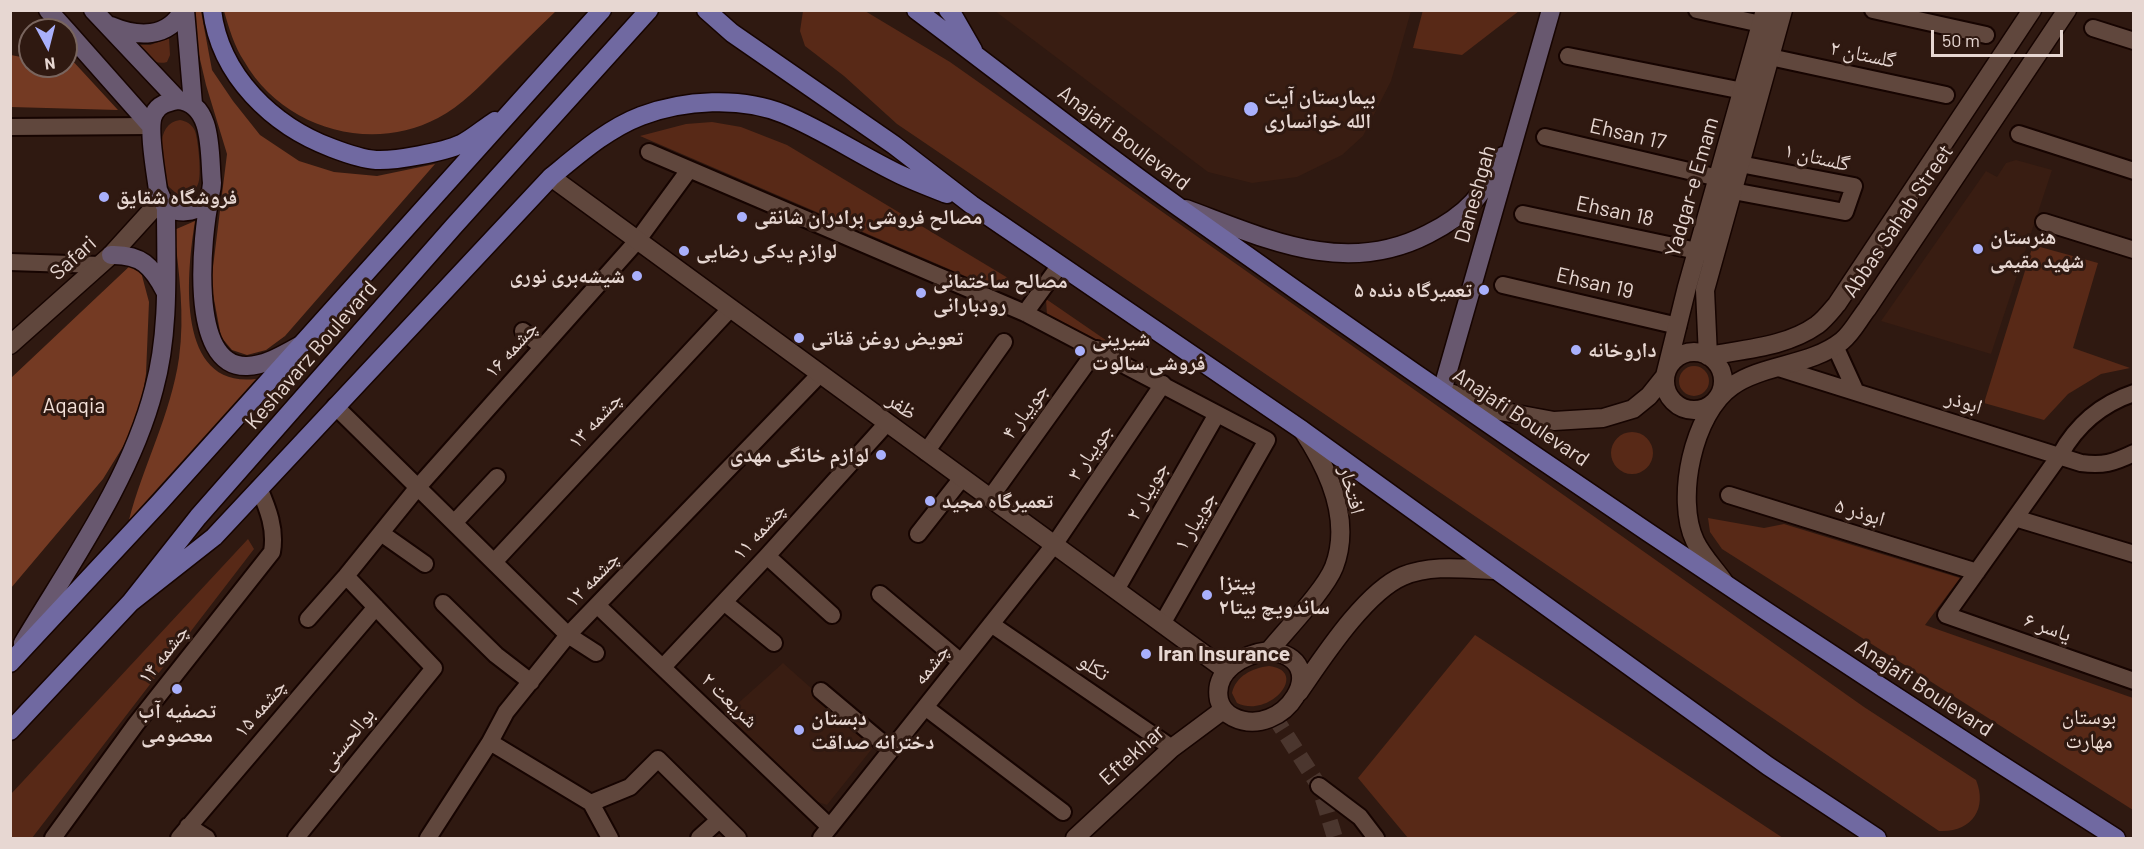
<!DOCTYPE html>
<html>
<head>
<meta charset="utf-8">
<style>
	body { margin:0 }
	#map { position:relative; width:2144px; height:849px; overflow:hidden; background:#2f1911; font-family:Barlow,sans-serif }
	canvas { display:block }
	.frame { position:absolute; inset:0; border:12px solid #e7d7d2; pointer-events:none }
	.north { position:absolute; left:18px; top:18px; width:60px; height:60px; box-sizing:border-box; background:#2f1911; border:2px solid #79655e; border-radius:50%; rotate:173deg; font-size:16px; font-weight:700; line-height:24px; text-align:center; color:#e7d7d2 }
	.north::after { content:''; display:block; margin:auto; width:21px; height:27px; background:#a9b0fc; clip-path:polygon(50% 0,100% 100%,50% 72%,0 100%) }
	.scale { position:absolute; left:1931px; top:30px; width:132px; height:27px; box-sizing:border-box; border:3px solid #e7d7d2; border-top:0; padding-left:8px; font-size:18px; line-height:21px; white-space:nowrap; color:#e7d7d2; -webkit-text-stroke:4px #2f1911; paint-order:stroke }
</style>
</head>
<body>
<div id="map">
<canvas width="2144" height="849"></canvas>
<div class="frame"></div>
<div class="north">N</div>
<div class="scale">50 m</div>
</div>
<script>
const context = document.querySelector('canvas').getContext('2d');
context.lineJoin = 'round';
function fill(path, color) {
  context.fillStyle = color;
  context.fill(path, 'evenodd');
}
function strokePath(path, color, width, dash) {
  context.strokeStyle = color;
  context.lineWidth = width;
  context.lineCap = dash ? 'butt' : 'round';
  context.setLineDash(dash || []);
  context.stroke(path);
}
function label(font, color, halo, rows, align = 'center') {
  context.font = font + ' Barlow,"Noto Naskh Arabic",sans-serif';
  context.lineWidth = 6;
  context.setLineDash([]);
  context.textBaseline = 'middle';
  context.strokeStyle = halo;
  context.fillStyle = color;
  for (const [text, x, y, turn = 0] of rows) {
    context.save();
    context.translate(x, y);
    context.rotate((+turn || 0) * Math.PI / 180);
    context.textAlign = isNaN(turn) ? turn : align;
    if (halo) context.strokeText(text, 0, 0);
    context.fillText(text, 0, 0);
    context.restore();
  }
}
fill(new Path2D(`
	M 995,11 L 1411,11 L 1391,81 L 1363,136 L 1342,155 L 1297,177 L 1252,183 L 1208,172 Z
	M 2016,160 L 2052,170 L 1991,354 L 1881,321 L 1986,171 L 1997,177 L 2006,163 Z
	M 783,663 L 875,745 L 827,805 L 815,801 L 725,715 Z`), '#391d12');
fill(new Path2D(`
	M 1423,10 L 1519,10 L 1519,11 L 1462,55 L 1413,48 Z
	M 803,11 L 865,11 L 950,62 L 1864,707 L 1976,780 C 1988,809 1971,833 1939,831 L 897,124 L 844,76 L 805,46 L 800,31 Z
	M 169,38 L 170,55 L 167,62 C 153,66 147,55 139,45 L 150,45 Z
	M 180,120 C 186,121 192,124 195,131 C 198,139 202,176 198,184 C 195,193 185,193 177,194 L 169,187 L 166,181 C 161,163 154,123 180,120 Z
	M 712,122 L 741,127 L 787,145 L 1008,278 L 986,285 L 640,136 L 686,124 Z
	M 2033,245 L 2098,263 L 2073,348 L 2130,368 L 2101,374 L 2068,394 L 2044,420 L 1984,403 Z
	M 1046,299 L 1113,345 L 1110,349 L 1047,316 Z
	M1679 381a15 15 0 1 1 30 0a15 15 0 1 1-30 0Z
	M1611 453a21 21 0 1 1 42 0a21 21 0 1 1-42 0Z
	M 1708,518 L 1764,528 L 1784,524 L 1960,578 L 1925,625 L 2133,698 L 2133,810 L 1722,549 L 1710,532 Z
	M 248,539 L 254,549 L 32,838 L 11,838 L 11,794 Z
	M 1475,635 L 1783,838 L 1408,838 L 1358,778 Z
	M 1269,666 C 1310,671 1270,719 1237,703 L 1232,693 C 1236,676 1252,668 1269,666 Z`), '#582917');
fill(new Path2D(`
	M 194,11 L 201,11 L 212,70 L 233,101 L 260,135 L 299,161 L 334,172 L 377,176 L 435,164 L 285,336 L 266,350 L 247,355 L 232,350 L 221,337 L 211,283 L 227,154 L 206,85 L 199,55 Z
	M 224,11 L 224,10 L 556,11 C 536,30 517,49 498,68 C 479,87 462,105 438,118 C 370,154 282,128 244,61 C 234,46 229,28 224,11 Z
	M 11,55 L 26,58 L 30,62 L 30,66 L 34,66 L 42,75 L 57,66 L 66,66 L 66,61 L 70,58 L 118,110 L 11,107 Z
	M 195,221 C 187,271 174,389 256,379 L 129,520 C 143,466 171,414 179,358 C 185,315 179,273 174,230 Z
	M 133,263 L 141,272 L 149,302 L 146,374 L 141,406 L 132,432 L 103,479 L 11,588 L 11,378 Z`), '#743a23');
strokePath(new Path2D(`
	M 1274,716 L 1319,786 L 1335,838`), '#4b362e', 16, [16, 8]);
const minor = new Path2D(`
	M 1697,10 L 1761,24
	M 1873,10 L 1986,35
	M 2093,28 L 2134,41
	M 1568,56 L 1743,91
	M 1770,57 L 1946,95
	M 10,127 L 151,126
	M 2019,134 L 2134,171
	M 1545,137 L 1731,181
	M 649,152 L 1025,313 L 1267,440 L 1162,624
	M 1733,191 L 1845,212 L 1854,186 L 1740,164
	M 1523,214 L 1697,251
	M 2044,222 L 2134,250
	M 10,262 L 100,265
	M 1503,285 L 1678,326
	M 1025,313 L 1060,265
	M 523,331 L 542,347
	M 1835,346 L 1856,392
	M 1779,368 L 2081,463 C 2103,466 2113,463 2134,453
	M 2134,393 C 2101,404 2076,426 2060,455 L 1946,615 L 2134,681
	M 335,406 L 568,635 L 596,653
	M 926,452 L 1004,342
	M 1729,495 L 1977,572
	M 990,498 L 1097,349
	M 2015,518 L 2134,554
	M 454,523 L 497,477
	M 381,533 L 425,564
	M 918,534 L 962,478
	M 767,556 L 832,615
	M 494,562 L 730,309
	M 1116,590 L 1217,414
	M 880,594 L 961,662
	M 724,602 L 774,643
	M 443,603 L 496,655 L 531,682
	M 598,606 L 830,827
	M 308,619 L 346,576 L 418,487 L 637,241 L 689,170
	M 991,624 L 1172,748
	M 663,667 L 767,556 L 887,423
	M 821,691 L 891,750
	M 925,707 L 1063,812
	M 490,742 L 591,803
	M 1319,786 L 1360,817 L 1376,838
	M 591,803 L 630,787 L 658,759 L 738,838
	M 591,803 L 610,838
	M 188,826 L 207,838
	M 53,838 L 136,724 L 272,552 C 276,529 268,509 259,488
	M 179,838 L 376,607
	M 296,838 L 434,668 L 346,576
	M 428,838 L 490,742 L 506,712 L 568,635 L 820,374
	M 699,838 L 719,820
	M 821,838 L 1054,545 L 1163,384`);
const tertiary = new Path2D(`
	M 1783,10 L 1705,290 L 1708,356 C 1745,349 1786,347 1817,325 C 1825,319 1831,311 1837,304 L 2032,10
	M 551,177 L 1227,671
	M 10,345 L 111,255 L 161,200
	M1665 381a29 29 0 1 1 58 0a29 29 0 1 1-58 0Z
	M 1450,393 L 1500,411 L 1554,421 L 1603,418 L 1633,409 L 1649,396 L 1665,376 L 1687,287 L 1765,10
	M 1724,582 C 1715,569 1702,556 1695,541 C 1675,499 1693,413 1732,386 C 1763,364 1811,366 1842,341 C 1852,333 1859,319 1867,309 L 2067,10
	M 1269,651 C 1286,630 1325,590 1334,567 C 1352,520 1329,470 1303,431
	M 1269,651 C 1337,659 1283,742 1233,717 C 1225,713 1221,708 1219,700 C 1213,670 1244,654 1269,651 Z
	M 1299,692 C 1322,659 1365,592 1403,576 C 1432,564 1465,569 1495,570
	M 1075,838 L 1172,748 L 1223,710`);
const secondary = new Path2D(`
	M 48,10 L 66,30
	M 93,10 L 178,100
	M 185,10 L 193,104
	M 111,26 C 137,37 168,39 183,10
	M 66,30 L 151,126
	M 178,100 C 214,103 209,155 212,183 C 211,210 188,216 166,208 L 158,190 C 156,174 147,126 154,114 C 158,104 169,102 178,100 Z
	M 210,197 C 202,234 187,368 247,366 C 267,365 282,355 299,346
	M 1186,209 C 1267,239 1345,277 1428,234 C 1444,226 1461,215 1473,202 C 1485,189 1494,171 1503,156
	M 111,255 C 141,254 152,266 165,291
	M 1442,391 L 1551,10
	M 23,643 C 70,564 131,479 154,389 C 170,331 166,267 166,208`);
const primary = new Path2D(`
	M 212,10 C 220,76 273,126 332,148 C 345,153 361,159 376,160 C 395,161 444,152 461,144 C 473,138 484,128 495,121
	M 706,10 L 732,33 L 894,145 L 972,205 L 1302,430 L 1768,766 L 1877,838
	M 916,10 C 1004,76 1090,144 1180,208 C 1486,426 1799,637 2116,838
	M 948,10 L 954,17 L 973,50
	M 130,603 L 214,537 L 551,177 C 578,155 607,129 641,116 C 683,100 741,96 784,114 C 825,131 861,156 901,175 C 916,182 932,188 947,194
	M 10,663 L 160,502 L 602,10
	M 10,731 L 130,603 L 198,517 L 454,226 L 649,10`);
strokePath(minor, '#160401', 20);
strokePath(tertiary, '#160401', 21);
strokePath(secondary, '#160401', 21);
strokePath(primary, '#160401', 21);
strokePath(minor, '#60473d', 16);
strokePath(tertiary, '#60473d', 18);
strokePath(secondary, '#68586f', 18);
strokePath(primary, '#7069a1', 18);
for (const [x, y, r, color] of [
	[1251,109,8,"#a9b0fc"],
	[104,197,6,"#a9b0fc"],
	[742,217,6,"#a9b0fc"],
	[1978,249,6,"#a9b0fc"],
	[684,251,6,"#a9b0fc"],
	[637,276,6,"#a9b0fc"],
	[1484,290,6,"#a9b0fc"],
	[921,293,6,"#a9b0fc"],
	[799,338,6,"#a9b0fc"],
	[1576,350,6,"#a9b0fc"],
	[1080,351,6,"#a9b0fc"],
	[881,455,6,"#a9b0fc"],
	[930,501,6,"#a9b0fc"],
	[1207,595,6,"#a9b0fc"],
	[1146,654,6,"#a9b0fc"],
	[177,689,6,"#a9b0fc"],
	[799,730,6,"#a9b0fc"]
]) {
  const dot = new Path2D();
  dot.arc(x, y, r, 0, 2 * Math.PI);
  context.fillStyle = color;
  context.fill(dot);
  strokePath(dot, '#2f1911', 2);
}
label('21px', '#e7d7d2', '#2f1911', [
	["گلستان ۲",1863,54,12],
	["Ehsan 17",1628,134,13],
	["Anajafi Boulevard",1124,138,37],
	["گلستان ۱",1817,157,13],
	["Yadgar-e Emam",1692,187,-74],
	["Daneshgah",1475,194,-74],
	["Ehsan 18",1615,211,12],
	["Abbas Sahab Street",1898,221,-56],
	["Safari",73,258,-42],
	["Ehsan 19",1595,283,13],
	["چشمه ۱۶",511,349,-48],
	["Keshavarz Boulevard",311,355,-49],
	["ابوذر",1964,402,17],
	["ظفر",902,406,36],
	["جویبار ۴",1025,411,-54],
	["Anajafi Boulevard",1521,417,34],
	["چشمه ۱۳",595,420,-47],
	["جویبار ۳",1090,452,-56],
	["افتخار",1352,490,75],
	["جویبار ۲",1147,491,-60],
	["ابوذر ۵",1860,512,17],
	["جویبار ۱",1195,521,-60],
	["چشمه ۱۱",759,531,-48],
	["چشمه ۱۲",592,579,-46],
	["یاسر ۶",2048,627,20],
	["چشمه ۱۴",163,654,-52],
	["چشمه",931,664,-52],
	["تکلو",1094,667,34],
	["Anajafi Boulevard",1924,688,33],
	["شریعت ۲",730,700,44],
	["چشمه ۱۵",260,708,-50],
	["بوالحسنی",347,739,-51],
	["Eftekhar",1132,755,-42]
]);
label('bold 21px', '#e7d7d2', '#2f1911', [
	["بیمارستان آیت",1264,97],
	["الله خوانساری",1264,121],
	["فروشگاه شقایق",116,197],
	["مصالح فروشی برادران شانقی",754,217],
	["هنرستان",1990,237],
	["شهید مقیمی",1990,261],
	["لوازم یدکی رضایی",696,251],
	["شیشه‌بری نوری",625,276,"right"],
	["مصالح ساختمانی",933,281],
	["رودبارانی",933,305],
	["تعمیرگاه دنده ۵",1472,290,"right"],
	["تعویض روغن قناتی",811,338],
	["شیرینی",1092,339],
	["فروشی سالوت",1092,363],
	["داروخانه",1588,350],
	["لوازم خانگی مهدی",869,455,"right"],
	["تعمیرگاه مجید",942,501],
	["پیتزا",1219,583],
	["ساندویچ بیتا۲",1219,607],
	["Iran Insurance",1158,654],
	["تصفیه آب",177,711,"center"],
	["معصومی",177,735,"center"],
	["دبستان",811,718],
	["دخترانه صداقت",811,742]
], 'left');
label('21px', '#f3e0d8', '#2f1911', [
	["Aqaqia",74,406],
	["بوستان",2089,717],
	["مهارت",2089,741]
]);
</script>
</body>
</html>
